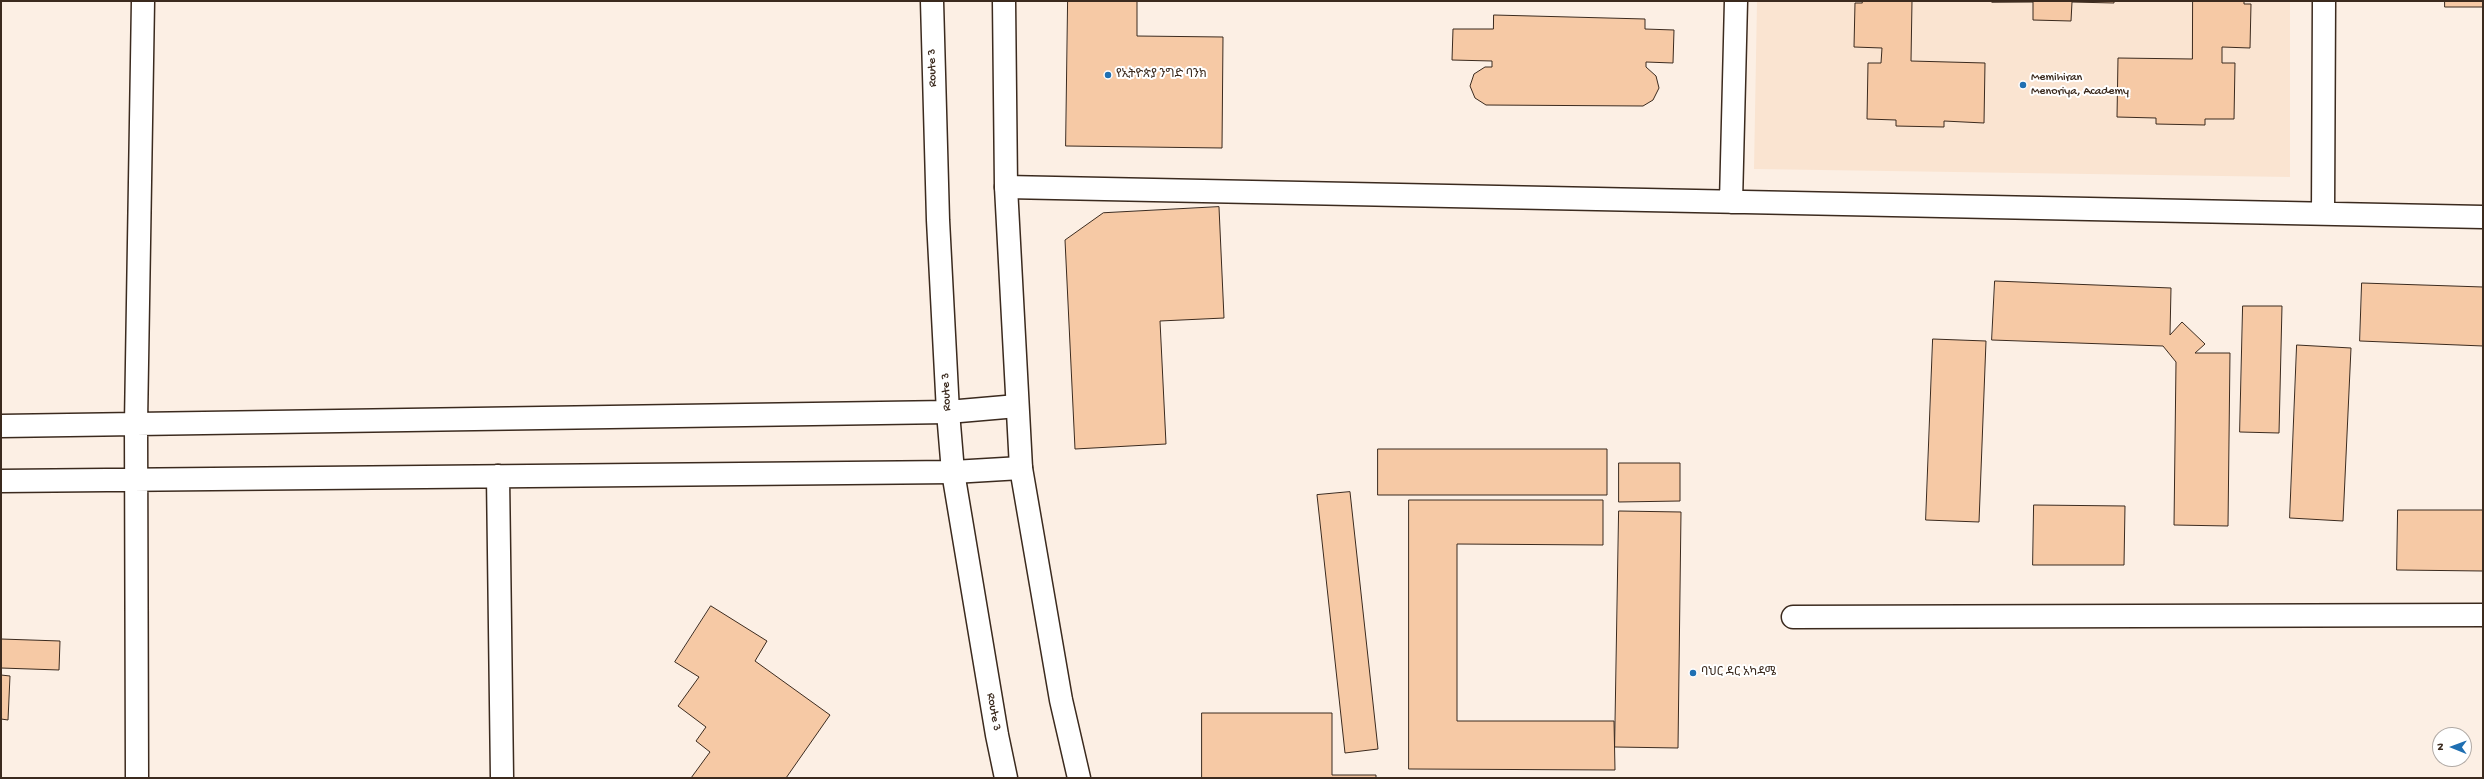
<!DOCTYPE html>
<html>
<head>
<meta charset="utf-8">
<style>
	body { margin:0 }
	#map { position:relative; width:2484px; height:779px; overflow:hidden; background:#fcefe4; font-family:"Gochi Hand",sans-serif }
	canvas { display:block }
	.frame { position:absolute; inset:0; border:2px solid #3b2a1e; pointer-events:none }
	.north { position:absolute; left:2432px; top:727px; width:40px; height:40px; box-sizing:border-box; background:#fff; border:1px solid #b1aaa5; border-radius:50%; rotate:271deg; font-size:11px; font-weight:700; line-height:16px; text-align:center; color:#3b2a1e }
	.north::after { content:''; display:block; margin:auto; width:14px; height:18px; background:#1f6fb2; clip-path:polygon(50% 0,100% 100%,50% 72%,0 100%) }
</style>
</head>
<body>
<div id="map">
<canvas width="2484" height="779"></canvas>
<div class="frame"></div>
<div class="north">N</div>
</div>
<script>
const context = document.querySelector('canvas').getContext('2d');
context.lineJoin = 'round';
function fill(path, color) {
  context.fillStyle = color;
  context.fill(path, 'evenodd');
}
function strokePath(path, color, width, dash) {
  context.strokeStyle = color;
  context.lineWidth = width;
  context.lineCap = dash ? 'butt' : 'round';
  context.setLineDash(dash || []);
  context.stroke(path);
}
function label(font, color, halo, rows, align = 'center') {
  context.font = font + ' "Gochi Hand","Noto Sans Ethiopic",sans-serif';
  context.lineWidth = 4;
  context.setLineDash([]);
  context.textBaseline = 'middle';
  context.strokeStyle = halo;
  context.fillStyle = color;
  for (const [text, x, y, turn = 0] of rows) {
    context.save();
    context.translate(x, y);
    context.rotate((+turn || 0) * Math.PI / 180);
    context.textAlign = isNaN(turn) ? turn : align;
    if (halo) context.strokeText(text, 0, 0);
    context.fillText(text, 0, 0);
    context.restore();
  }
}
fill(new Path2D(`
	M 1757,1 L 2290,1 L 2290,177 L 1754,169 Z`), '#fae4d1');
const building = new Path2D(`
	M 1068,1 L 1137,1 L 1137,36 L 1223,37 L 1222,148 L 1066,146 Z
	M 1862,1 L 1912,1 L 1911,61 L 1985,63 L 1984,123 L 1944,121 L 1944,127 L 1896,126 L 1896,120 L 1867,119 L 1868,63 L 1881,63 L 1882,48 L 1854,47 L 1855,3 L 1862,3 Z
	M 2114,1 L 2114,3 L 2072,2 L 2071,21 L 2033,20 L 2033,2 L 1992,2 Z
	M 2193,1 L 2244,1 L 2244,4 L 2251,4 L 2250,48 L 2222,47 L 2222,63 L 2235,63 L 2234,119 L 2205,119 L 2205,125 L 2156,124 L 2156,118 L 2117,117 L 2118,58 L 2192,59 Z
	M 2445,1 L 2483,1 L 2483,7 L 2445,7 Z
	M 1494,15 L 1645,19 L 1645,29 L 1674,30 L 1673,63 L 1646,62 L 1646,67 L 1656,76 L 1659,88 L 1653,100 L 1643,106 L 1486,105 L 1475,98 L 1470,86 L 1474,74 L 1485,67 L 1492,67 L 1492,61 L 1452,60 L 1453,29 L 1493,29 Z
	M 1219,207 L 1224,318 L 1160,321 L 1166,444 L 1075,449 L 1065,240 L 1103,213 Z
	M 1995,281 L 2171,288 L 2170,335 L 2182,322 L 2205,344 L 2195,353 L 2230,353 L 2228,526 L 2174,525 L 2176,362 L 2163,346 L 1992,340 Z
	M 2362,283 L 2483,287 L 2483,346 L 2360,341 Z
	M 2243,306 L 2282,306 L 2279,433 L 2240,432 Z
	M 1933,339 L 1986,341 L 1979,522 L 1926,520 Z
	M 2297,345 L 2351,348 L 2343,521 L 2290,518 Z
	M 1378,449 L 1607,449 L 1607,495 L 1378,495 Z
	M 1619,463 L 1680,463 L 1680,501 L 1619,502 Z
	M 1350,492 L 1378,749 L 1345,753 L 1317,495 Z
	M 1409,500 L 1603,500 L 1603,545 L 1457,544 L 1457,721 L 1614,721 L 1615,770 L 1409,769 Z
	M 2034,505 L 2125,506 L 2124,565 L 2033,565 Z
	M 2398,510 L 2483,510 L 2483,571 L 2397,570 Z
	M 1619,511 L 1681,512 L 1678,748 L 1615,747 Z
	M 711,606 L 767,641 L 755,661 L 830,715 L 786,778 L 691,778 L 710,752 L 696,741 L 706,727 L 678,706 L 699,677 L 675,662 Z
	M 1,639 L 60,641 L 59,670 L 1,668 Z
	M 1,675 L 10,676 L 8,720 L 1,719 Z
	M 1202,713 L 1332,713 L 1332,775 L 1376,775 L 1376,778 L 1202,778 Z`);
fill(building, '#f6c9a5');
strokePath(building, '#3b2a1e', 1);
const minor = new Path2D(`
	M 1006,187 L 2483,217
	M 1731,202 L 1736,1
	M 2323,213 L 2324,1
	M 1,426 L 948,412 L 1017,406
	M 498,476 L 502,778
	M 1,481 L 953,472 L 1021,468
	M 1793,617 L 2483,615
	M 137,778 L 136,423 L 143,1`);
const major = new Path2D(`
	M 932,1 L 938,220 L 948,412 L 953,472 L 997,735 L 1006,778
	M 1004,1 L 1006,187 L 1021,468 L 1061,700 L 1079,778`);
strokePath(minor, '#3b2a1e', 25);
strokePath(major, '#3b2a1e', 25);
strokePath(minor, '#fff', 22);
strokePath(major, '#fff', 22);
for (const [x, y, r, color] of [
	[1108,75,4,"#1f6fb2"],
	[2023,85,4,"#1f6fb2"],
	[1693,673,4,"#1f6fb2"]
]) {
  const dot = new Path2D();
  dot.arc(x, y, r, 0, 2 * Math.PI);
  context.fillStyle = color;
  context.fill(dot);
  strokePath(dot, '#fff', 1.5);
}
label('12px', '#3b2a1e', '#fff', [
	["Route 3",933,68,-92],
	["Route 3",947,392,-93],
	["Route 3",993,712,80]
]);
label('12px', '#3b2a1e', '#fff', [
	["የኢትዮጵያ ንግድ ባንክ",1116,75],
	["Memihiran",2031,78],
	["Menoriya, Academy",2031,92],
	["ባህር ዳር አካዳሜ",1701,673]
], 'left');
</script>
</body>
</html>
